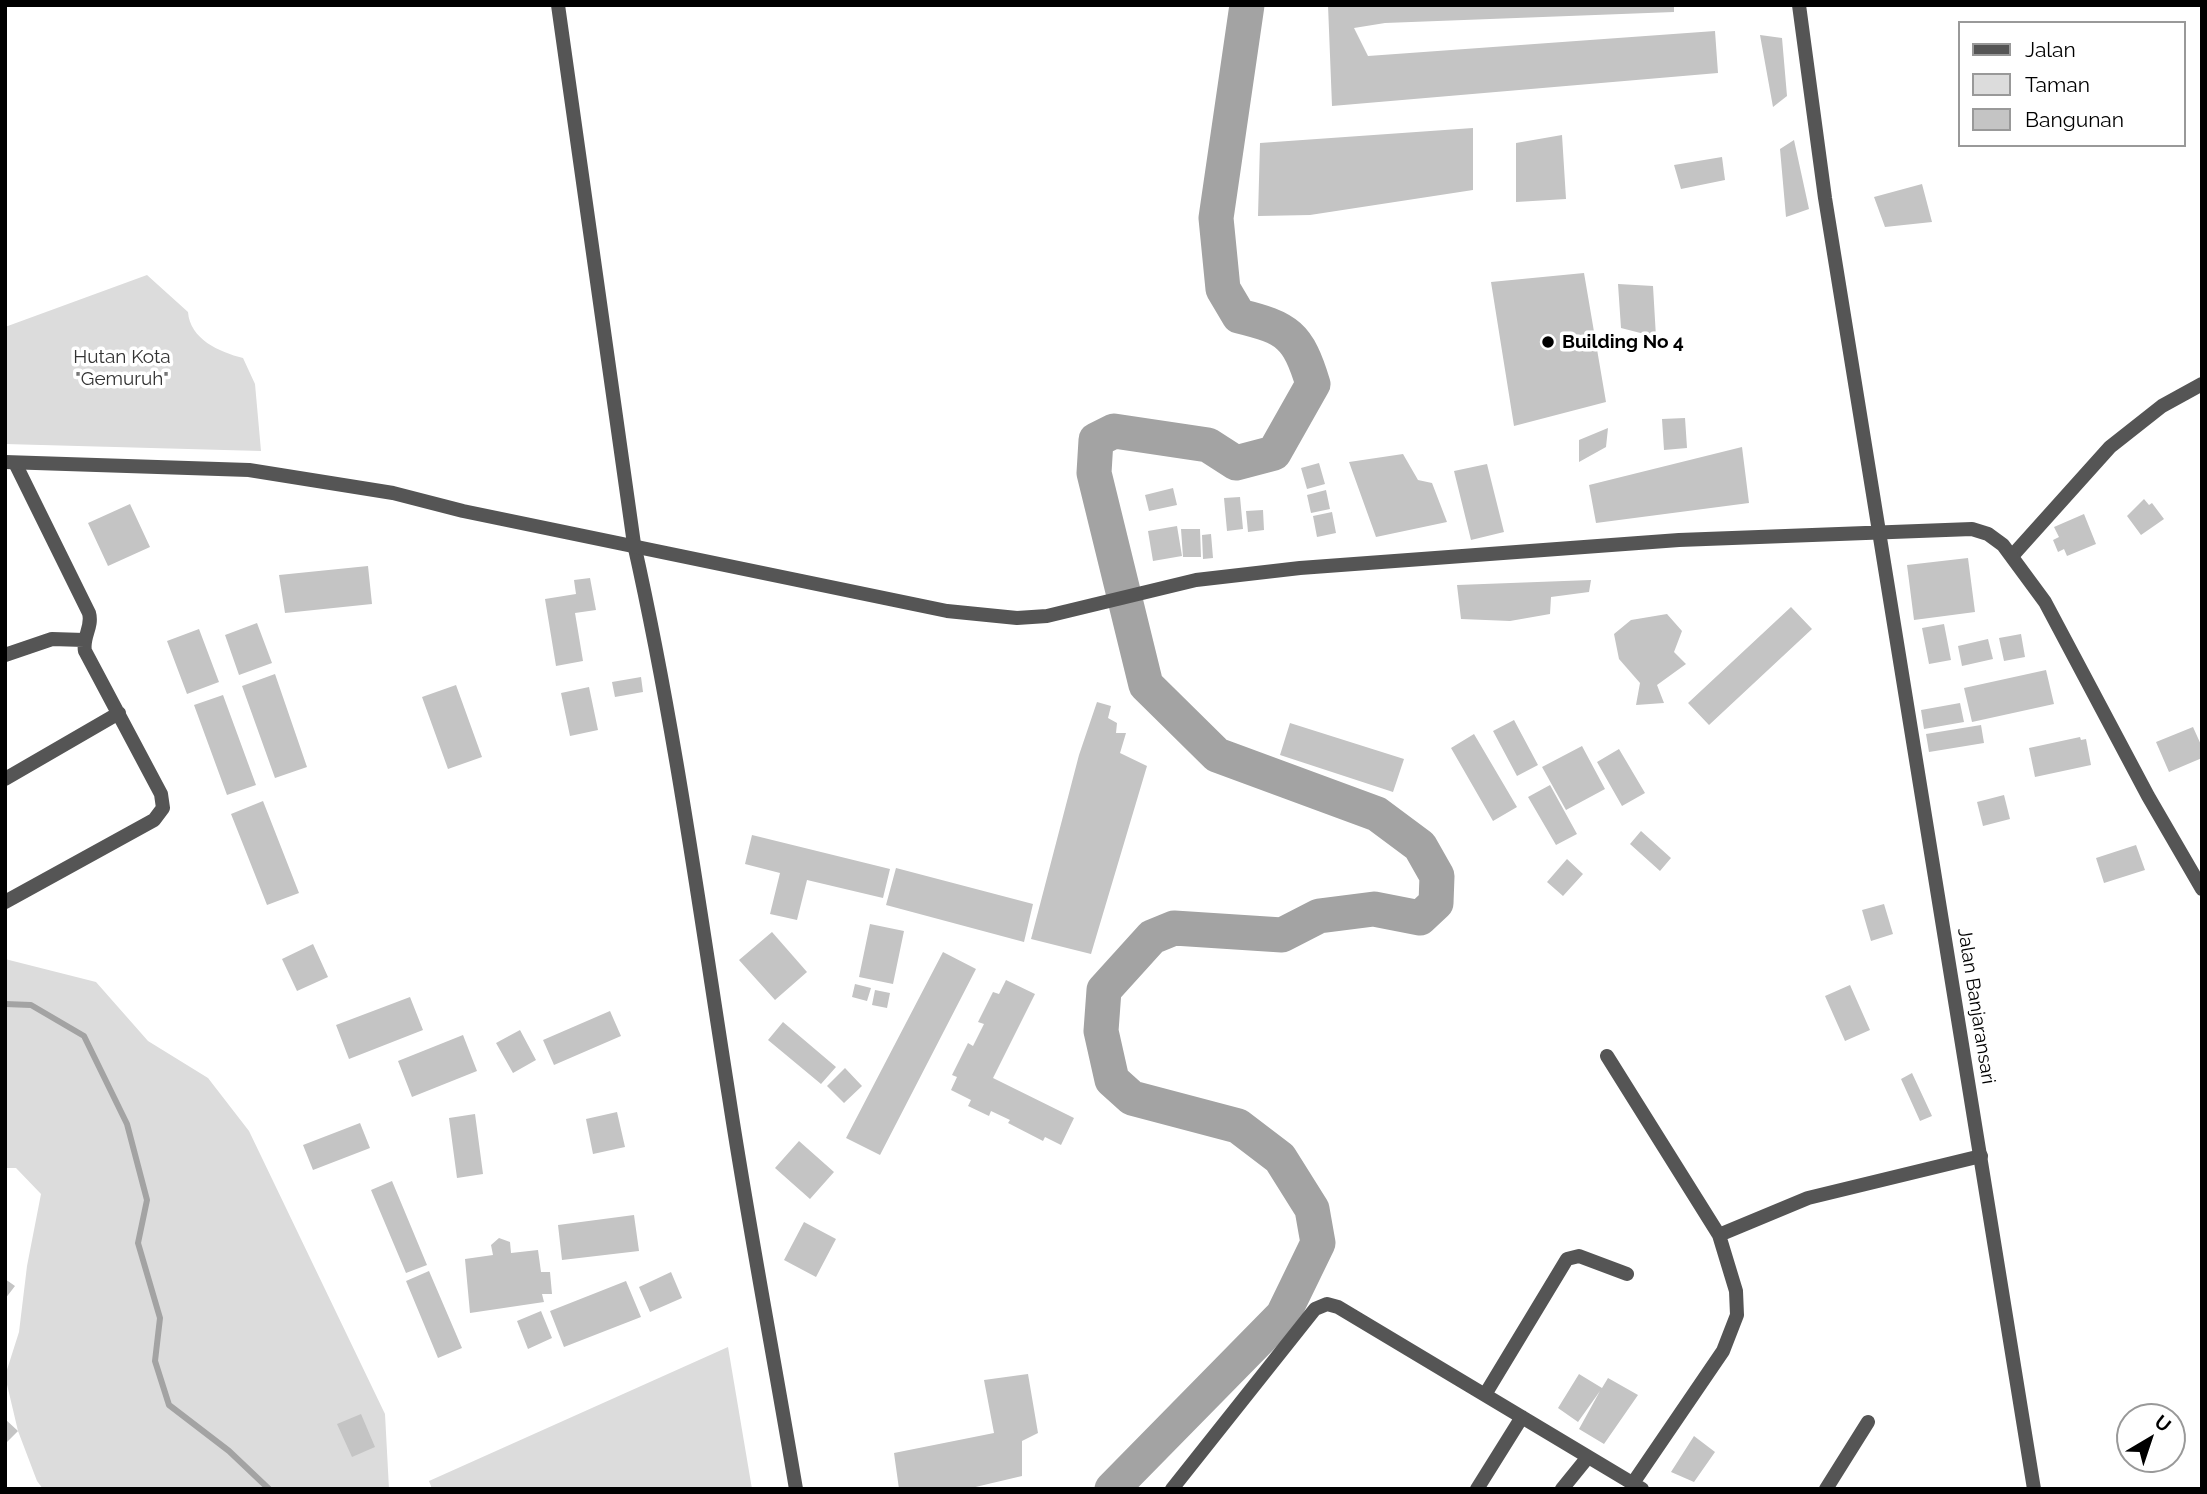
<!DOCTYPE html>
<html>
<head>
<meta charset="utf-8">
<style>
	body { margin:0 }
	#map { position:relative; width:2207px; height:1494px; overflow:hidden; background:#fff; font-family:Raleway,sans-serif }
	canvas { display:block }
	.frame { position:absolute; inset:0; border:7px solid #000; pointer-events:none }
	.legend { position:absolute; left:1958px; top:21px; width:228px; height:126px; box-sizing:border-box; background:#fff; border:2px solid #999; margin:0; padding:9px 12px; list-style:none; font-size:21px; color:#000 }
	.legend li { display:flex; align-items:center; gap:14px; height:35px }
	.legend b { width:35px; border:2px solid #999 }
	.north { position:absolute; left:2116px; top:1403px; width:70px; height:70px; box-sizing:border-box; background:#fff; border:2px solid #999; border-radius:50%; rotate:39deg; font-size:19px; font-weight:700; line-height:28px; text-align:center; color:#000 }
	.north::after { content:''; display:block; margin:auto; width:24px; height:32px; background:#000; clip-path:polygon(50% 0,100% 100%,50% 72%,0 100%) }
</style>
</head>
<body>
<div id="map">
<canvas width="2207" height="1494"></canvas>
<div class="frame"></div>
<ul class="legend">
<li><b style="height:9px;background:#555"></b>Jalan</li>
<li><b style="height:19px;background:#dcdcdc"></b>Taman</li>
<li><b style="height:19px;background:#c4c4c4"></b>Bangunan</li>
</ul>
<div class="north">U</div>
</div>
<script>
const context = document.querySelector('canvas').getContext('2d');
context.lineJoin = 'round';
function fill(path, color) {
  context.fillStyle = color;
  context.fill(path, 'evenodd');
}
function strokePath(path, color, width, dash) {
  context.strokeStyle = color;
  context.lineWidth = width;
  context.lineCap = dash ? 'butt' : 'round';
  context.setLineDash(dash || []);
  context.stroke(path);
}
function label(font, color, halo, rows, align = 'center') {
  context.font = font + ' Raleway,sans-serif';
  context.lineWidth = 7;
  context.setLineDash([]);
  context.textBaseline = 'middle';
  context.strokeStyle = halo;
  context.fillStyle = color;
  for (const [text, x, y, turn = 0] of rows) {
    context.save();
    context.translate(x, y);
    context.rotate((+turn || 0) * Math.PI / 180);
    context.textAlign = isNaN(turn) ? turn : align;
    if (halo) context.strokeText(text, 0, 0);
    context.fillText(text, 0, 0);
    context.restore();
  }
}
fill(new Path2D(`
	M 147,275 L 188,312 C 190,339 219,352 243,358 L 255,384 L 261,451 L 5,444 L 5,327 Z
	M 5,959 L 96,982 L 148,1041 L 208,1078 L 249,1131 L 385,1414 L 389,1489 L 43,1489 L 37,1481 L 18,1431 L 5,1376 L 19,1332 L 27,1266 L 41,1194 L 16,1168 L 5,1168 Z
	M 728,1347 L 752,1489 L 432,1489 L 429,1481 Z`), '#dcdcdc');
strokePath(new Path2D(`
	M 5,1004 L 31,1005 L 84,1036 L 127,1124 L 147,1200 L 138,1243 L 160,1318 L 155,1361 L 169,1405 L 229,1451 L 269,1489`), '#a3a3a3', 6);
strokePath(new Path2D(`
	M 1112,1489 L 1283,1315 L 1318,1243 L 1312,1209 L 1280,1158 L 1238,1126 L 1132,1098 L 1112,1080 L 1101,1031 L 1104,990 L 1152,937 L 1174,928 L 1282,935 L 1319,916 L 1374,909 L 1420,918 L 1436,903 L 1437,876 L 1420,846 L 1377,814 L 1217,755 L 1146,685 L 1094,473 L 1096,440 L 1114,431 L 1208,445 L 1236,463 L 1274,453 L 1313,384 C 1298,335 1288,328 1239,316 L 1223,289 L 1216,218 L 1247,5`), '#a3a3a3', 35);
fill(new Path2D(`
	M 1328,5 L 1674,5 L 1674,12 L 1385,23 L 1354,28 L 1368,56 L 1715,31 L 1718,73 L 1332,106 Z
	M 1760,35 L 1782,38 L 1787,96 L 1773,107 Z
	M 1473,128 L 1473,190 L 1310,215 L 1258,216 L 1260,143 Z
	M 1562,135 L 1566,199 L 1516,202 L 1516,143 Z
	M 1794,140 L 1809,209 L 1786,217 L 1780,149 Z
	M 1722,157 L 1725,180 L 1681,189 L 1674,165 Z
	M 1922,184 L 1932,222 L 1885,227 L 1874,197 Z
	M 1584,273 L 1606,402 L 1514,426 L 1491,282 Z
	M 1618,284 L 1653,286 L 1656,337 L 1621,328 Z
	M 1685,418 L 1687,448 L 1664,450 L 1662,419 Z
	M 1608,428 L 1606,447 L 1579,462 L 1579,440 Z
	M 1742,447 L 1749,503 L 1596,523 L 1589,485 Z
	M 1403,454 L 1418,480 L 1432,483 L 1447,522 L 1376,537 L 1349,462 Z
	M 1319,463 L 1325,484 L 1307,489 L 1301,468 Z
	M 1487,464 L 1504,532 L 1471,540 L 1454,471 Z
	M 1173,488 L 1177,505 L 1149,511 L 1145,495 Z
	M 1326,490 L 1330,509 L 1311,513 L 1307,495 Z
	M 1240,497 L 1243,529 L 1227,531 L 1224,498 Z
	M 2144,499 L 2149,505 L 2152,503 L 2164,519 L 2141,535 L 2127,516 Z
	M 130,504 L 150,547 L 108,566 L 88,523 Z
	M 1263,510 L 1264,530 L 1248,532 L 1246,511 Z
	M 1332,512 L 1336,533 L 1317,537 L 1313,516 Z
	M 2084,514 L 2096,544 L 2067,556 L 2064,549 L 2058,552 L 2053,540 L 2059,537 L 2054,527 Z
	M 1177,526 L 1182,556 L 1153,561 L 1148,531 Z
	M 1181,529 L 1200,529 L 1201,557 L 1183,557 Z
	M 1211,534 L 1213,558 L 1203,559 L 1202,535 Z
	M 1968,558 L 1975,612 L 1914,620 L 1907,565 Z
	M 368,566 L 372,604 L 285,613 L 279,575 Z
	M 590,578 L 596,610 L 575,613 L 583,661 L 556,666 L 545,599 L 576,594 L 574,580 Z
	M 1591,580 L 1589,592 L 1551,597 L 1550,614 L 1510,621 L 1461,619 L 1457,585 Z
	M 1791,607 L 1812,629 L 1709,725 L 1688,703 Z
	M 1667,614 L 1682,631 L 1674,652 L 1686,664 L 1657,685 L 1664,703 L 1636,705 L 1640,683 L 1619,659 L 1614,634 L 1631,620 Z
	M 257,623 L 272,663 L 239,675 L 225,635 Z
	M 1944,624 L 1951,660 L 1929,664 L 1922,628 Z
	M 199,629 L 219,682 L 187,694 L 167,641 Z
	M 2021,634 L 2025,657 L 2004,661 L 1999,638 Z
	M 1988,639 L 1993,659 L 1962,666 L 1958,646 Z
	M 2046,670 L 2054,704 L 1972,722 L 1964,688 Z
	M 275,674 L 307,767 L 275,778 L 242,686 Z
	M 641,677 L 643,692 L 615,697 L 612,682 Z
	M 456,685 L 482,757 L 448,769 L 422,697 Z
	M 589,687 L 598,730 L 570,736 L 561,693 Z
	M 223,695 L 256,785 L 227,795 L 194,705 Z
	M 1097,702 L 1111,706 L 1108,718 L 1117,723 L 1116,733 L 1126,733 L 1120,753 L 1147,766 L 1091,954 L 1031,939 L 1079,755 Z
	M 1960,703 L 1964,722 L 1924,729 L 1921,710 Z
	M 1514,720 L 1538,765 L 1517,776 L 1493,731 Z
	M 1290,723 L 1404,759 L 1393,792 L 1280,755 Z
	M 1981,725 L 1984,743 L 1929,752 L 1926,734 Z
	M 2193,727 L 2202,747 L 2202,758 L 2169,772 L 2156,742 Z
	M 1474,734 L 1517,807 L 1493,821 L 1451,748 Z
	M 2080,737 L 2081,740 L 2086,739 L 2091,765 L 2035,777 L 2029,748 Z
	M 1582,746 L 1605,789 L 1566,810 L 1542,767 Z
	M 1619,749 L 1645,793 L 1622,806 L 1597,762 Z
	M 1550,785 L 1577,834 L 1556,845 L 1528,797 Z
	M 2004,795 L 2010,819 L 1983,826 L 1977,802 Z
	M 263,801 L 299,893 L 267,905 L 231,814 Z
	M 1641,831 L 1671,858 L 1660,871 L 1630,844 Z
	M 752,835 L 890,869 L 883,898 L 807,880 L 797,920 L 770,914 L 780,873 L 745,864 Z
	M 2136,845 L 2145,870 L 2104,883 L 2096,858 Z
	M 1567,859 L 1583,874 L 1563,896 L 1547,882 Z
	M 896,868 L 1033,904 L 1024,942 L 886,905 Z
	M 1884,904 L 1893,934 L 1871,941 L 1862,910 Z
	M 870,924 L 904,931 L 893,984 L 859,977 Z
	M 772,932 L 807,972 L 775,1000 L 739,960 Z
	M 313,944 L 328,977 L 297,991 L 282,959 Z
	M 943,952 L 976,969 L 880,1155 L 846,1138 Z
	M 1006,980 L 1035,994 L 993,1078 L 1074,1118 L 1061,1145 L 1045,1137 L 1043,1141 L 1008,1123 L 1010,1120 L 991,1111 L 989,1116 L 968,1106 L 971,1100 L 951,1090 L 957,1077 L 952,1075 L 968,1043 L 973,1046 L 984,1024 L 978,1022 L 993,992 L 999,994 Z
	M 855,984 L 871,988 L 867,1001 L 852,997 Z
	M 1850,985 L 1870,1030 L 1845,1041 L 1825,996 Z
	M 875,990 L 890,993 L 887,1008 L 872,1005 Z
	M 410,997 L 423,1030 L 349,1059 L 336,1025 Z
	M 610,1011 L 621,1036 L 554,1065 L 543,1040 Z
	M 783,1022 L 836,1067 L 821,1084 L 768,1040 Z
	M 520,1030 L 536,1060 L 513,1073 L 496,1043 Z
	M 463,1035 L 477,1071 L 412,1097 L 398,1061 Z
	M 845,1068 L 862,1086 L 844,1103 L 827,1086 Z
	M 1912,1073 L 1932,1116 L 1920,1121 L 1901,1079 Z
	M 617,1112 L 625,1147 L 593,1154 L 586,1119 Z
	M 475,1114 L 483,1174 L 457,1178 L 449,1118 Z
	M 360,1123 L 370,1148 L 313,1170 L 303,1145 Z
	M 799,1141 L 834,1172 L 810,1199 L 775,1168 Z
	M 392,1181 L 427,1265 L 406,1273 L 371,1190 Z
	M 634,1215 L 639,1251 L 562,1260 L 558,1225 Z
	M 804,1222 L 836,1239 L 816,1277 L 784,1260 Z
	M 499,1238 L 510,1242 L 511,1253 L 538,1250 L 541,1272 L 550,1272 L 552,1294 L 542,1294 L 544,1302 L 470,1313 L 465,1259 L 493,1255 L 491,1245 Z
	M 429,1271 L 462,1348 L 438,1358 L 406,1281 Z
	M 671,1272 L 682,1298 L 650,1312 L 639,1287 Z
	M 5,1279 L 15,1286 L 5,1299 Z
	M 626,1281 L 641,1317 L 564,1347 L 550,1311 Z
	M 541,1311 L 552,1338 L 528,1349 L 517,1321 Z
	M 1028,1374 L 1038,1433 L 1022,1441 L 1022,1476 L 967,1489 L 899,1489 L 894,1453 L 994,1433 L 984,1380 Z
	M 1579,1374 L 1602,1388 L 1608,1378 L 1638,1395 L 1604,1444 L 1579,1429 L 1600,1391 L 1578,1422 L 1558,1408 Z
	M 361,1414 L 375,1447 L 352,1457 L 337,1424 Z
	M 5,1419 L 18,1431 L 5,1444 Z
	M 1694,1436 L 1715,1452 L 1694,1482 L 1671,1472 Z`), '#c4c4c4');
strokePath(new Path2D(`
	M 558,5 L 634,544 C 675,727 700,913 729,1097 C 749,1228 774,1358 796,1489
	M 2013,555 L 2110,447 L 2162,406 L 2202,384
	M 5,655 L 52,639 L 84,640
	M 5,779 L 119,713
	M 5,902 L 154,820 L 163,808 L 161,794 L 85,651 C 82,637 93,627 89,613 L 15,463
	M 1607,1056 L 1719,1235 L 1736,1291 L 1737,1315 L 1723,1351 L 1633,1483
	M 1719,1235 L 1808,1198 L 1981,1156
	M 1486,1393 L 1567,1259 L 1579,1256 L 1627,1274
	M 1172,1489 L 1315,1309 L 1327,1304 L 1338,1307 L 1642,1489
	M 1477,1489 L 1522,1417
	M 1562,1489 L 1588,1457
	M 1826,1489 L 1868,1422`), '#555', 14);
strokePath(new Path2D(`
	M 1799,5 L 1825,198 L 2034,1489
	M 5,462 L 249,470 L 393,493 L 463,511 L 947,611 L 1017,618 L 1047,616 L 1196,580 L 1300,568 L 1679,540 L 1972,529 L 1988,534 L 2003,545 L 2045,602 L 2148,796 L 2202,889`), '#555', 14);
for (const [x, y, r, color] of [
	[1548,342,7,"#000"]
]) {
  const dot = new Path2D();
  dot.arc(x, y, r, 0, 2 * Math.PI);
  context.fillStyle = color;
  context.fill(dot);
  strokePath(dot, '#fff', 2.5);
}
label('bold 19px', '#000', '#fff', [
	["Building No 4",1562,342]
], 'left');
label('19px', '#333', '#fff', [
	["Hutan Kota",122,357],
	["\"Gemuruh\"",122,379]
]);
label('19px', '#000', '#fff', [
	["Jalan Banjaransari",1976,1006,81]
]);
</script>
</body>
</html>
